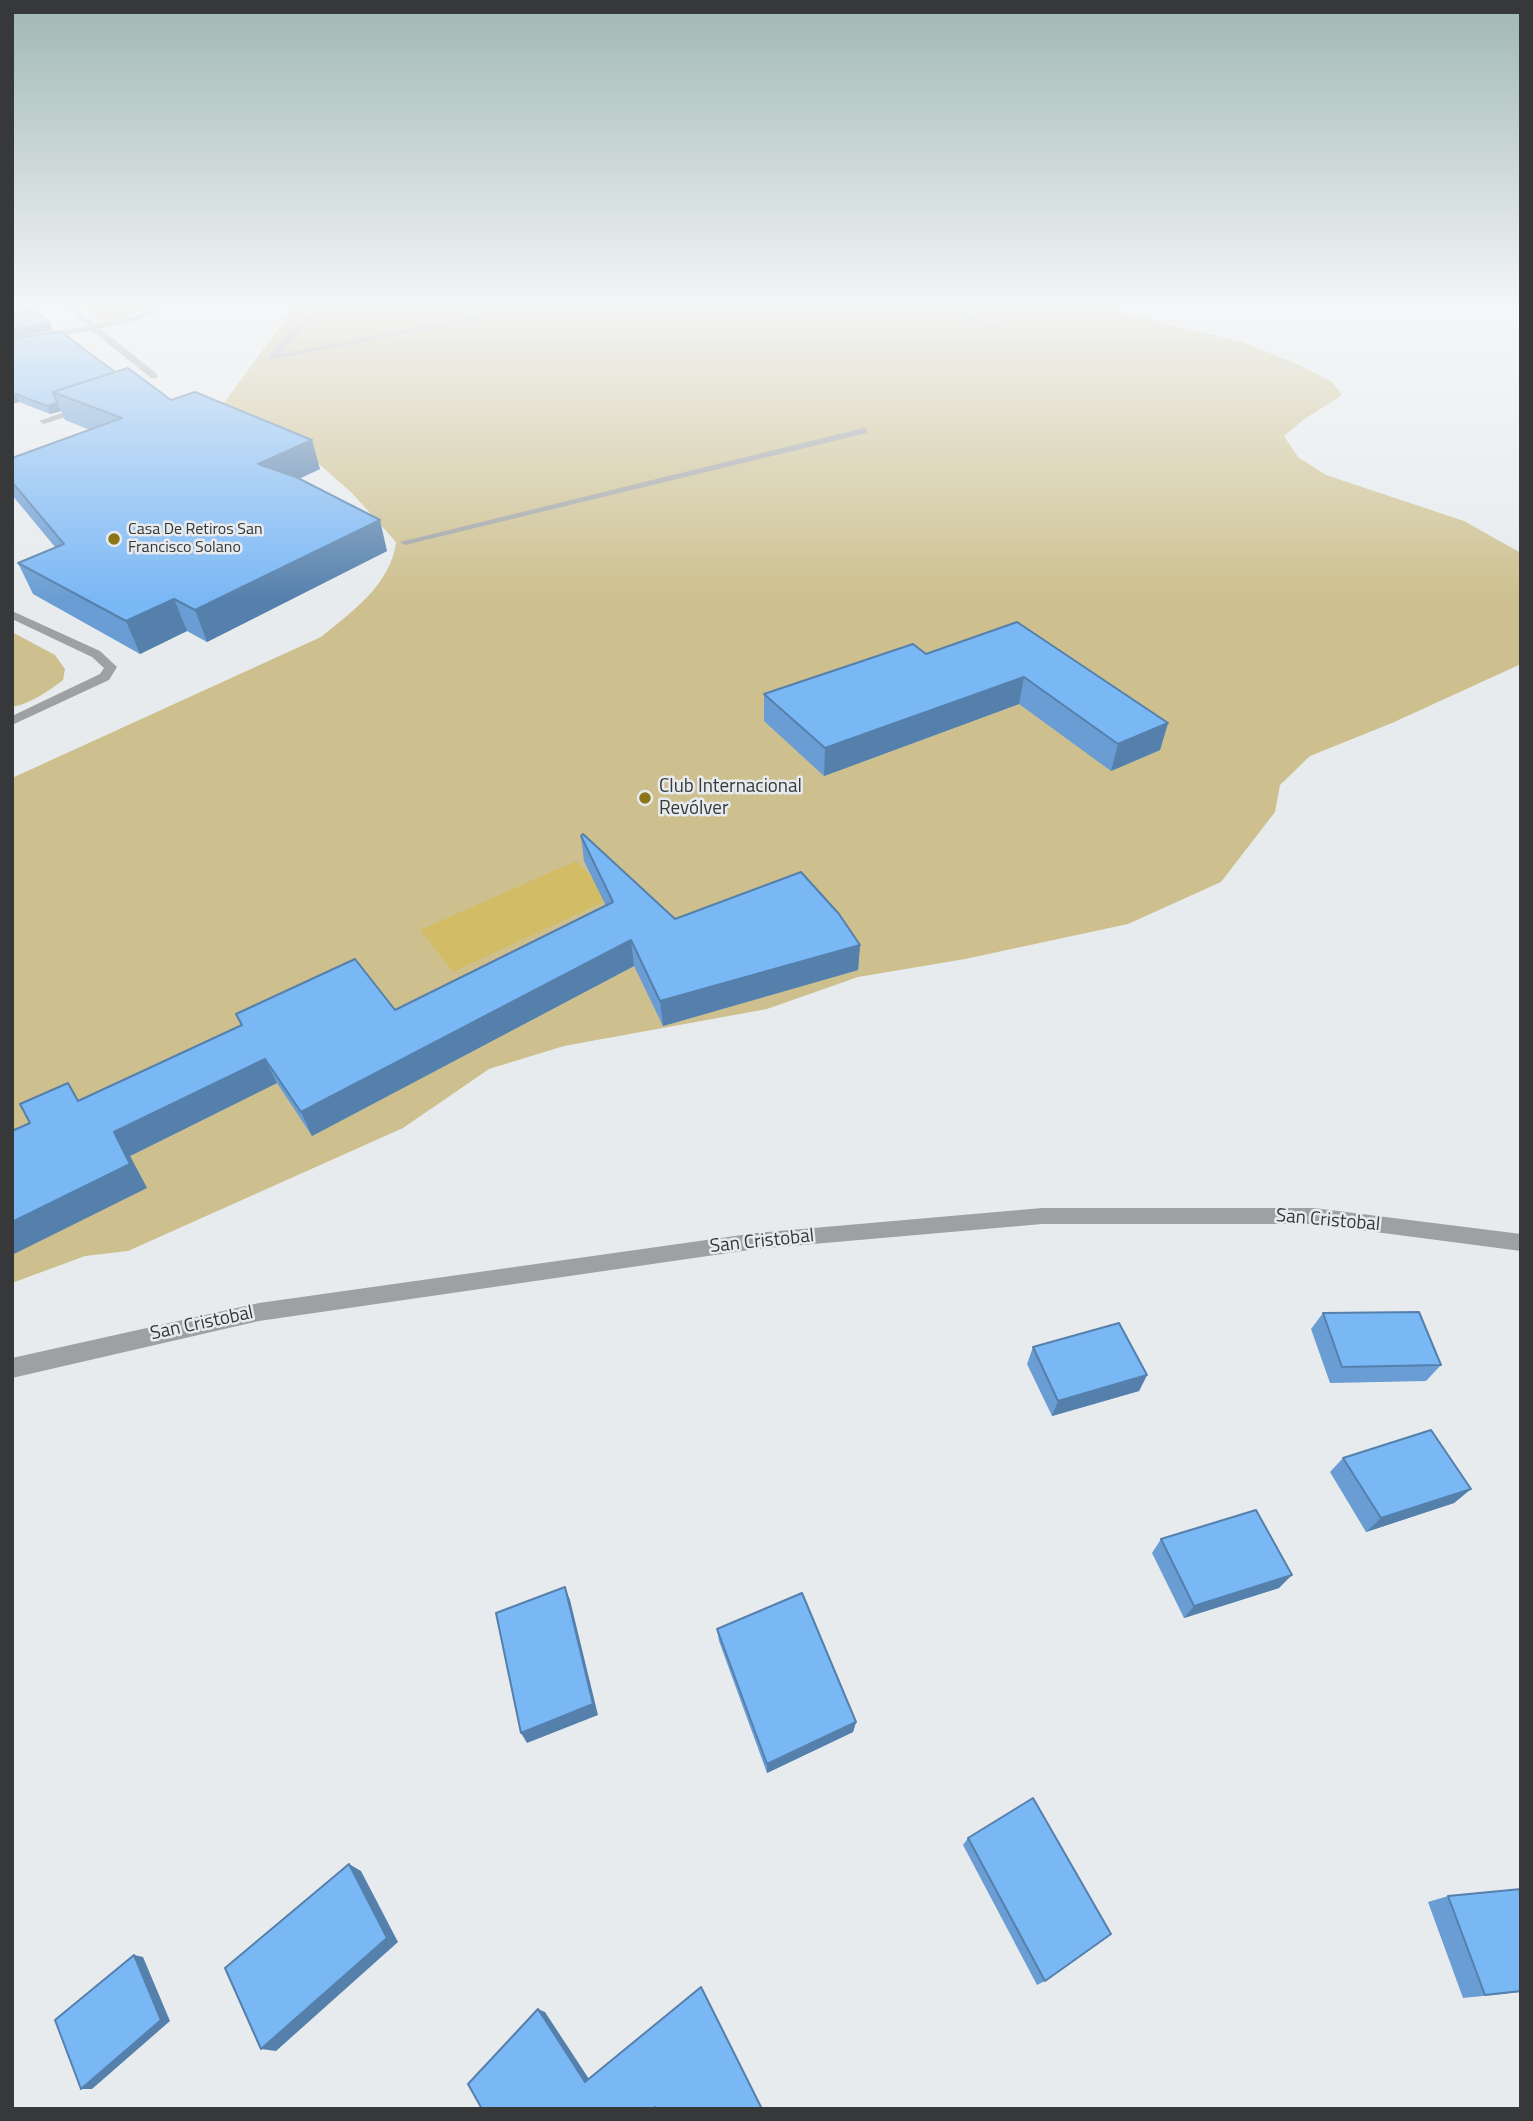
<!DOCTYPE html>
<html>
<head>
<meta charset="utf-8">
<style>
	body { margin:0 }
	#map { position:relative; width:1533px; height:2121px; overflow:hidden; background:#e7ebee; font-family:"Titillium Web",sans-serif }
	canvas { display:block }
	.frame { position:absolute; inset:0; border:14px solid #373839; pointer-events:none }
</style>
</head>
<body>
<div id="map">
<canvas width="1533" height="2121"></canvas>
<div class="frame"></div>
</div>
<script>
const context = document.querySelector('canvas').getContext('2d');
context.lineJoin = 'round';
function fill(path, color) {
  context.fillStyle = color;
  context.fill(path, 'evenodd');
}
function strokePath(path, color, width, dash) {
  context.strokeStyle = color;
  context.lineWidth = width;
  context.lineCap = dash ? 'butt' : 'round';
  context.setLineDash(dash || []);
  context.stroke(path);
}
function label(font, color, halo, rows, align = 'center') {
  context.font = font + ' "Titillium Web",sans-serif';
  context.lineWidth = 5;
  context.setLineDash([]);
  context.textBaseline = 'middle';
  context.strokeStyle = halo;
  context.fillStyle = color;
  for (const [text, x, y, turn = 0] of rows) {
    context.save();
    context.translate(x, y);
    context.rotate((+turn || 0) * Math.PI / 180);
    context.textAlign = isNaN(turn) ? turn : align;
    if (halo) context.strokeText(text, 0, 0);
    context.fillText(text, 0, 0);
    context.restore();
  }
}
fill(new Path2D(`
	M 79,303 L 158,303 L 124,317 L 104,322 Z
	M 297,303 L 1080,303 L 1242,342 L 1293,362 L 1332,382 L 1342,395 L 1303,420 L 1284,436 L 1298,457 L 1326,475 L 1464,521 L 1521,553 L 1521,664 L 1392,723 L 1310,756 L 1280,785 L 1275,812 L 1221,882 L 1128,924 L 965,959 L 858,977 L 767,1009 L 564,1046 L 489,1069 L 403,1128 L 128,1251 L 85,1256 L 12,1283 L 12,778 L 321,637 C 352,612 391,584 396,542 L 352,493 L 302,449 L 213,418 Z
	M 12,632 L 55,655 L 65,669 L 63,680 C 47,692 32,703 12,707 Z`), '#cdc08e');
fill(new Path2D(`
	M 576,861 L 612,898 L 453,972 L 420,930 Z`), '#d3bc66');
fill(new Path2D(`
	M 315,303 L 324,303 L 280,354 L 547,303 L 565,303 L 269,360 L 269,356 Z
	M 925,303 L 937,303 L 999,329 L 992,331 Z
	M 84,405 L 87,406 L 87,410 L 44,424 L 39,421 Z
	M 864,428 L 867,429 L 867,433 L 405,545 L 400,542 Z
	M 12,611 L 100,651 L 117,667 L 109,680 L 12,725 L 12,716 L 100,674 L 104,668 L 92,657 L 12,619 Z`), '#9fa0a2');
fill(new Path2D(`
	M 59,303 L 68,303 L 95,324 L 135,316 L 164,303 L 175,303 L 140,320 L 100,328 L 157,374 L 157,378 L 151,378 L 91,330 L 12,346 L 12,341 L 87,326 Z
	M 1042,1208 L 1314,1208 L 1521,1234 L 1521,1251 L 1314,1224 L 1042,1224 L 756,1249 L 259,1321 L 12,1378 L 12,1358 L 259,1303 L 756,1233 Z`), '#9fa0a2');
fill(new Path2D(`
	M 12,339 L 115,372 L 171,400 L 320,469 L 299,479 L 387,551 L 207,642 L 187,631 L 140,654 L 33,594 L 18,563 L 55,547 L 12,495 L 12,458 L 90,430 L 65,420 L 61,411 L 50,414 L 19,402 L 12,404 Z
	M 1017,622 L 1168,723 L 1160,750 L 1111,771 L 1019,704 L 824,776 L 764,721 L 764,694 L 926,654 Z
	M 581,836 L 675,919 L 860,945 L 858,970 L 663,1026 L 634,966 L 312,1136 L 277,1083 L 130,1156 L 147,1188 L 79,1100 L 241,1025 L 236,1014 L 395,1010 L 606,906 L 584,861 Z
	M 1323,1313 L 1441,1365 L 1426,1381 L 1330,1383 L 1311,1329 Z
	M 1033,1347 L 1147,1375 L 1139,1391 L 1052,1416 L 1027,1364 Z
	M 1343,1458 L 1471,1489 L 1454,1503 L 1366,1532 L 1330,1472 Z
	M 1161,1539 L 1279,1588 L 1184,1618 L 1152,1553 Z
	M 717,1629 L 856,1722 L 853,1732 L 767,1773 L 719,1641 Z
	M 968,1838 L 1045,1981 L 1037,1985 L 963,1845 Z
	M 1521,1889 L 1521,1992 L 1463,1998 L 1428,1902 L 1448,1896 Z`), '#699dd3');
fill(new Path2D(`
	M 50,323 L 53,330 L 12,338 L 12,330 Z
	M 16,394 L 19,402 L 12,404 L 12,395 Z
	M 57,403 L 61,411 L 50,414 L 47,406 Z
	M 312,440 L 320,469 L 267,493 L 258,464 Z
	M 380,520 L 387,551 L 207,642 L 195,610 Z
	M 174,599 L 187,631 L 140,654 L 126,621 Z
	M 1024,677 L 1019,704 L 824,776 L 825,748 Z
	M 1168,723 L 1160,750 L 1111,771 L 1118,744 Z
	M 631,940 L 634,966 L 312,1136 L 301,1112 Z
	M 860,945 L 858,970 L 663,1026 L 660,1001 Z
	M 265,1059 L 277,1083 L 130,1156 L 147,1188 L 12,1255 L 12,1222 L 114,1132 Z
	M 1147,1375 L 1139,1391 L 1052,1416 L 1058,1401 Z
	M 1471,1489 L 1454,1503 L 1366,1532 L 1381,1518 Z
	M 1292,1575 L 1279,1588 L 1184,1618 L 1194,1606 Z
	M 565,1587 L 570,1600 L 598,1715 L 527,1743 L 521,1733 Z
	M 856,1722 L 853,1732 L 767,1773 L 767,1764 Z
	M 349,1864 L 361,1871 L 398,1942 L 276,2051 L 261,2049 Z
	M 134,1955 L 143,1957 L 170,2021 L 92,2089 L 81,2089 Z
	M 538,2009 L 545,2012 L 591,2082 L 585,2082 Z`), '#5580ac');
const building = new Path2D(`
	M 12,303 L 37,313 L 50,323 L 12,330 Z
	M 60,331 L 115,372 L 53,392 L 57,403 L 47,406 L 16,394 L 12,395 L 12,339 Z
	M 128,368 L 171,400 L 195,392 L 312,440 L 258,464 L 296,477 L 380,520 L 195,610 L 174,599 L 126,621 L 18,563 L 64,544 L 12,482 L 12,458 L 122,418 L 53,392 Z
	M 1017,622 L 1168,723 L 1118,744 L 1024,677 L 825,748 L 764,694 L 913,644 L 926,654 Z
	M 583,834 L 675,919 L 801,872 L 839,914 L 860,945 L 660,1001 L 631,940 L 301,1112 L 265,1059 L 114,1132 L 130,1164 L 12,1222 L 12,1131 L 30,1123 L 20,1104 L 68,1083 L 78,1101 L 242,1025 L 236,1014 L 355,959 L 395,1010 L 613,902 L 581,836 Z
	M 1419,1312 L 1441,1365 L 1342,1367 L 1323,1313 Z
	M 1119,1323 L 1147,1375 L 1058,1401 L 1033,1347 Z
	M 1431,1430 L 1471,1489 L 1381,1518 L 1343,1458 Z
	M 1256,1510 L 1292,1575 L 1194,1606 L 1161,1539 Z
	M 565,1587 L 593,1704 L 521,1733 L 496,1613 Z
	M 802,1593 L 856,1722 L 767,1764 L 717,1629 Z
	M 1033,1798 L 1111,1934 L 1045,1981 L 968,1838 Z
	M 349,1864 L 387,1938 L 261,2049 L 225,1968 Z
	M 1521,1889 L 1521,1991 L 1485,1995 L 1448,1896 Z
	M 134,1955 L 161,2020 L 81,2089 L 55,2020 Z
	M 701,1987 L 762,2109 L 656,2109 L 655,2107 L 654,2109 L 482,2109 L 468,2084 L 538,2009 L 585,2082 Z`);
fill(building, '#7ab7f5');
strokePath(building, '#5580ac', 2);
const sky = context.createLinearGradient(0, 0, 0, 600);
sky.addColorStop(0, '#9fb7b4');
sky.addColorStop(0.51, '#f4f6f7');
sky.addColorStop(1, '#f4f6f700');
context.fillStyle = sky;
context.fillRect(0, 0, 1533, 600);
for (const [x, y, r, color] of [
	[114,539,7,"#8b7519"],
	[645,798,7,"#8b7519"]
]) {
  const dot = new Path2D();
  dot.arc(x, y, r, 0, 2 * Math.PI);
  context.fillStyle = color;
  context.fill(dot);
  strokePath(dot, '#e7ebee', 2.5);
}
label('16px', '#373839', '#e7ebee', [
	["Casa De Retiros San",128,530],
	["Francisco Solano",128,548]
], 'left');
label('19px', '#373839', '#e7ebee', [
	["Club Internacional",659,787],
	["Revólver",659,809]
], 'left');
label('19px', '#373839', '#e7ebee', [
	["San Cristobal",1328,1221,5],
	["San Cristobal",762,1242,-6],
	["San Cristobal",202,1324,-12]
]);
</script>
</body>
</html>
